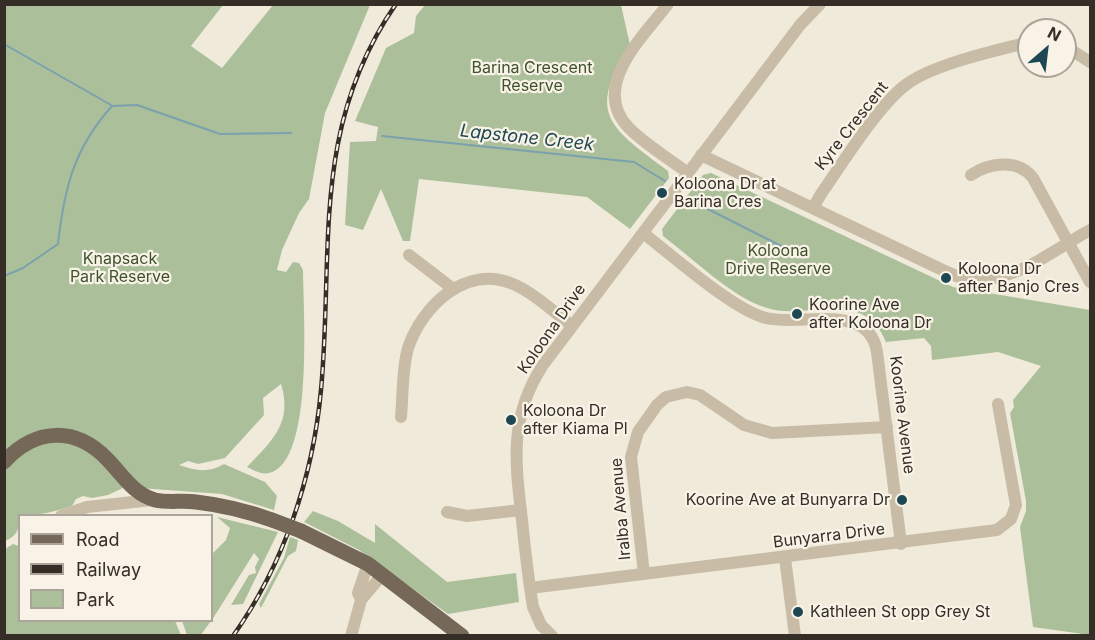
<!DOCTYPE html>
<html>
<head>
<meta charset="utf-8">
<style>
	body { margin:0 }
	#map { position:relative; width:1095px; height:640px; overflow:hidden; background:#f0eada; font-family:Inter,sans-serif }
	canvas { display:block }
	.frame { position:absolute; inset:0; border:6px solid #342e27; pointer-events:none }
	.legend { position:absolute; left:18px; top:514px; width:195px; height:108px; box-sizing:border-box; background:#f8f3e6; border:2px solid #aaa49a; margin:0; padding:8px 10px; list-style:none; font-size:18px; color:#342e27 }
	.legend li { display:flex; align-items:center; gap:12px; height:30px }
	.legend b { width:30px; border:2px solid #aaa49a }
	.north { position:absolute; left:1017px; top:18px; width:60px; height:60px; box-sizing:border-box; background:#f8f3e6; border:2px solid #aaa49a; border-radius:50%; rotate:28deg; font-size:16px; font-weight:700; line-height:24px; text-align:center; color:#342e27 }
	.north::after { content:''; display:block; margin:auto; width:21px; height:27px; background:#1e4754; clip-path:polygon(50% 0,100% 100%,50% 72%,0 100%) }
</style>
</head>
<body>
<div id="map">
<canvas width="1095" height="640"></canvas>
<div class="frame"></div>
<ul class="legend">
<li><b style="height:8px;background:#766858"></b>Road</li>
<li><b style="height:8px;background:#342e27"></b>Railway</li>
<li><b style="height:16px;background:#acbf9b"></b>Park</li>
</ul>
<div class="north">N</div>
</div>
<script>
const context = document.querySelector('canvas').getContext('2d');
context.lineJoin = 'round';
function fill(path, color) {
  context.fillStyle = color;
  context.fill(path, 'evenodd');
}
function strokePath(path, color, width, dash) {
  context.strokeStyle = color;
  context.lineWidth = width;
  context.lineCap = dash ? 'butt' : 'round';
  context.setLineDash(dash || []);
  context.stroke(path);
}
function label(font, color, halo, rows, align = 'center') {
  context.font = font + ' Inter,sans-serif';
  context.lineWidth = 4.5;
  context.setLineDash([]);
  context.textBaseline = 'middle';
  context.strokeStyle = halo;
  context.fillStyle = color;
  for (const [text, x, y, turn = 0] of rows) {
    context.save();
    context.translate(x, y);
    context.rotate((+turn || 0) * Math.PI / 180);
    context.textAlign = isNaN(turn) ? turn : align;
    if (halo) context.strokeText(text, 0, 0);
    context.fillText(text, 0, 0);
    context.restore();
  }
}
fill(new Path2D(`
	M 4,5 L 223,5 L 191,46 L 222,68 L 273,5 L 370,5 L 325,113 L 309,199 L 299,213 L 282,250 L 277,270 L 286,272 L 293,262 L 299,263 L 303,270 C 303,307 315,463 269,473 C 261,475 254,470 247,467 C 272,441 293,423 281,384 L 263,398 L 264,415 L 225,458 L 198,464 L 188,461 L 179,465 C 196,471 209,473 224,464 L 265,482 L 277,496 L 274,510 L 222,494 L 125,487 L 108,495 L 92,498 L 83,496 L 76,499 L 72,506 C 54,512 39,515 20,516 C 19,528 18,536 5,541 Z
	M 425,5 L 621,5 L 630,45 C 585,115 611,128 668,171 L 669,178 L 630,229 L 587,197 L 419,179 L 410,241 L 403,241 L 381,189 L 363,230 L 345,225 L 350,142 L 376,141 L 378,127 L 355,121 L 386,48 L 414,33 L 416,16 Z
	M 711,173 L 953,287 L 1090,310 L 1090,635 L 1033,627 L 1020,527 L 1026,511 L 1026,501 L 1010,413 L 1014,407 L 1013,400 L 1041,366 L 998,352 L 932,360 L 931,346 L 924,338 L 886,342 C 862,285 807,323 764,307 C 732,297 691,257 663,236 L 662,229 L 703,175 Z
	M 313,511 L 338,521 L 375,543 L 375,524 L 447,582 L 516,573 L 519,602 L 448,614 L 359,550 L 304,522 Z
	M 217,517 L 278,532 L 243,604 L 231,605 L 249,575 L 256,573 L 255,567 L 259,559 L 254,553 L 212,620 L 212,554 L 226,540 L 230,528 Z
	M 290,537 L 298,540 L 296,551 L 288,556 L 261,608 L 259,604 L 284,558 Z
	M 13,544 L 19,546 L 20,620 L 175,621 L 181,635 L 5,635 L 5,549 Z
	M 182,621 L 182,620 L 211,621 L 200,636 L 187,635 Z`), '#acbf9b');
strokePath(new Path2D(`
	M 4,44 L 111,105
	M 382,136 L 634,162 L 665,181
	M 688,199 L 801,256
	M 4,276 L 23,268 L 58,244 C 64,189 74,148 112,106 L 137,105 L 220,134 L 291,133`), '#7aa1ac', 2);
strokePath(new Path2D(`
	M 668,4 C 643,37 589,87 629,128 C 646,145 668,158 688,173
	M 1065,46 L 1090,62
	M 701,155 L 949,273 C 999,296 1048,253 1090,230
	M 971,175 C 989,163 1018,158 1033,178 L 1090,282
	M 813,208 L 821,194 C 842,164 879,104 907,84 C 934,64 995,51 1029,42
	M 643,233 C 672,255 733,310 766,318 C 801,327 869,301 877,352 L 901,544
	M 409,255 L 452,288
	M 401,417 C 403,395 402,369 408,348 C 422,306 466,264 513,284 C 534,293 554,312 572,326
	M 447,512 L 467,516 L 521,510
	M 61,516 L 87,507 L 152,500
	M 785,558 L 795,636
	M 644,574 L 631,457 L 638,432 L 657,405 L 666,397 L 687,392 L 700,395 L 744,425 L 772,433 L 887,427
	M 530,588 L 997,530 L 1011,519 L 1016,505 L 998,404
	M 361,600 L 358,593 L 368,564
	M 351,636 L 361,600 L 377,581
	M 552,636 L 541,625 L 533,607 C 528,578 525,549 522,520 C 515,461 509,417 543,365 L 800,25 L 820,4`), '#c8bca6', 12);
strokePath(new Path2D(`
	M 4,462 C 35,428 75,426 107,459 C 122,474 133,494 155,500 C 168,503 183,500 196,502 C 222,505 247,511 272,520
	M 301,531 L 368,564 L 462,636`), '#766858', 15);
const rail = new Path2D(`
	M 233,636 C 284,564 313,477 321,390 C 334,250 310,128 396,4`);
strokePath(rail, '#342e27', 4.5);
strokePath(rail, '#f8f3e6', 2, [7]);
strokePath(new Path2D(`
	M 272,520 L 301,531`), '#766858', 15);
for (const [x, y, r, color] of [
	[662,193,6,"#1e4754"],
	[946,278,6,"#1e4754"],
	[797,314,6,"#1e4754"],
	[511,420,6,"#1e4754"],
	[902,500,6,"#1e4754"],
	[798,612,6,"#1e4754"]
]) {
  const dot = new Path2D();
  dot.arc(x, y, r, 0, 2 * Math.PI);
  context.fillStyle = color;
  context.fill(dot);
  strokePath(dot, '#f8f3e6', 2);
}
label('16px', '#3d522c', '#f8f3e6', [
	["Barina Crescent",532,68],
	["Reserve",532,86],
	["Koloona",778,251],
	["Drive Reserve",778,269],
	["Knapsack",120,259],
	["Park Reserve",120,277]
]);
label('16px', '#342e27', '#f8f3e6', [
	["Kyre Crescent",852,126,-52],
	["Koloona Drive",552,329,-55],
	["Koorine Avenue",902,415,83],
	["Iralba Avenue",621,509,-95],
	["Bunyarra Drive",829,536,-7]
]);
label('16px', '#342e27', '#f8f3e6', [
	["Koloona Dr at",674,184],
	["Barina Cres",674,202],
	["Koloona Dr",958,269],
	["after Banjo Cres",958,287],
	["Koorine Ave",809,305],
	["after Koloona Dr",809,323],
	["Koloona Dr",523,411],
	["after Kiama Pl",523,429],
	["Koorine Ave at Bunyarra Dr",890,500,"right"],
	["Kathleen St opp Grey St",810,612]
], 'left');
label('italic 18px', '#1e4754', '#f8f3e6', [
	["Lapstone Creek",527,138,6]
]);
</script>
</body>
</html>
